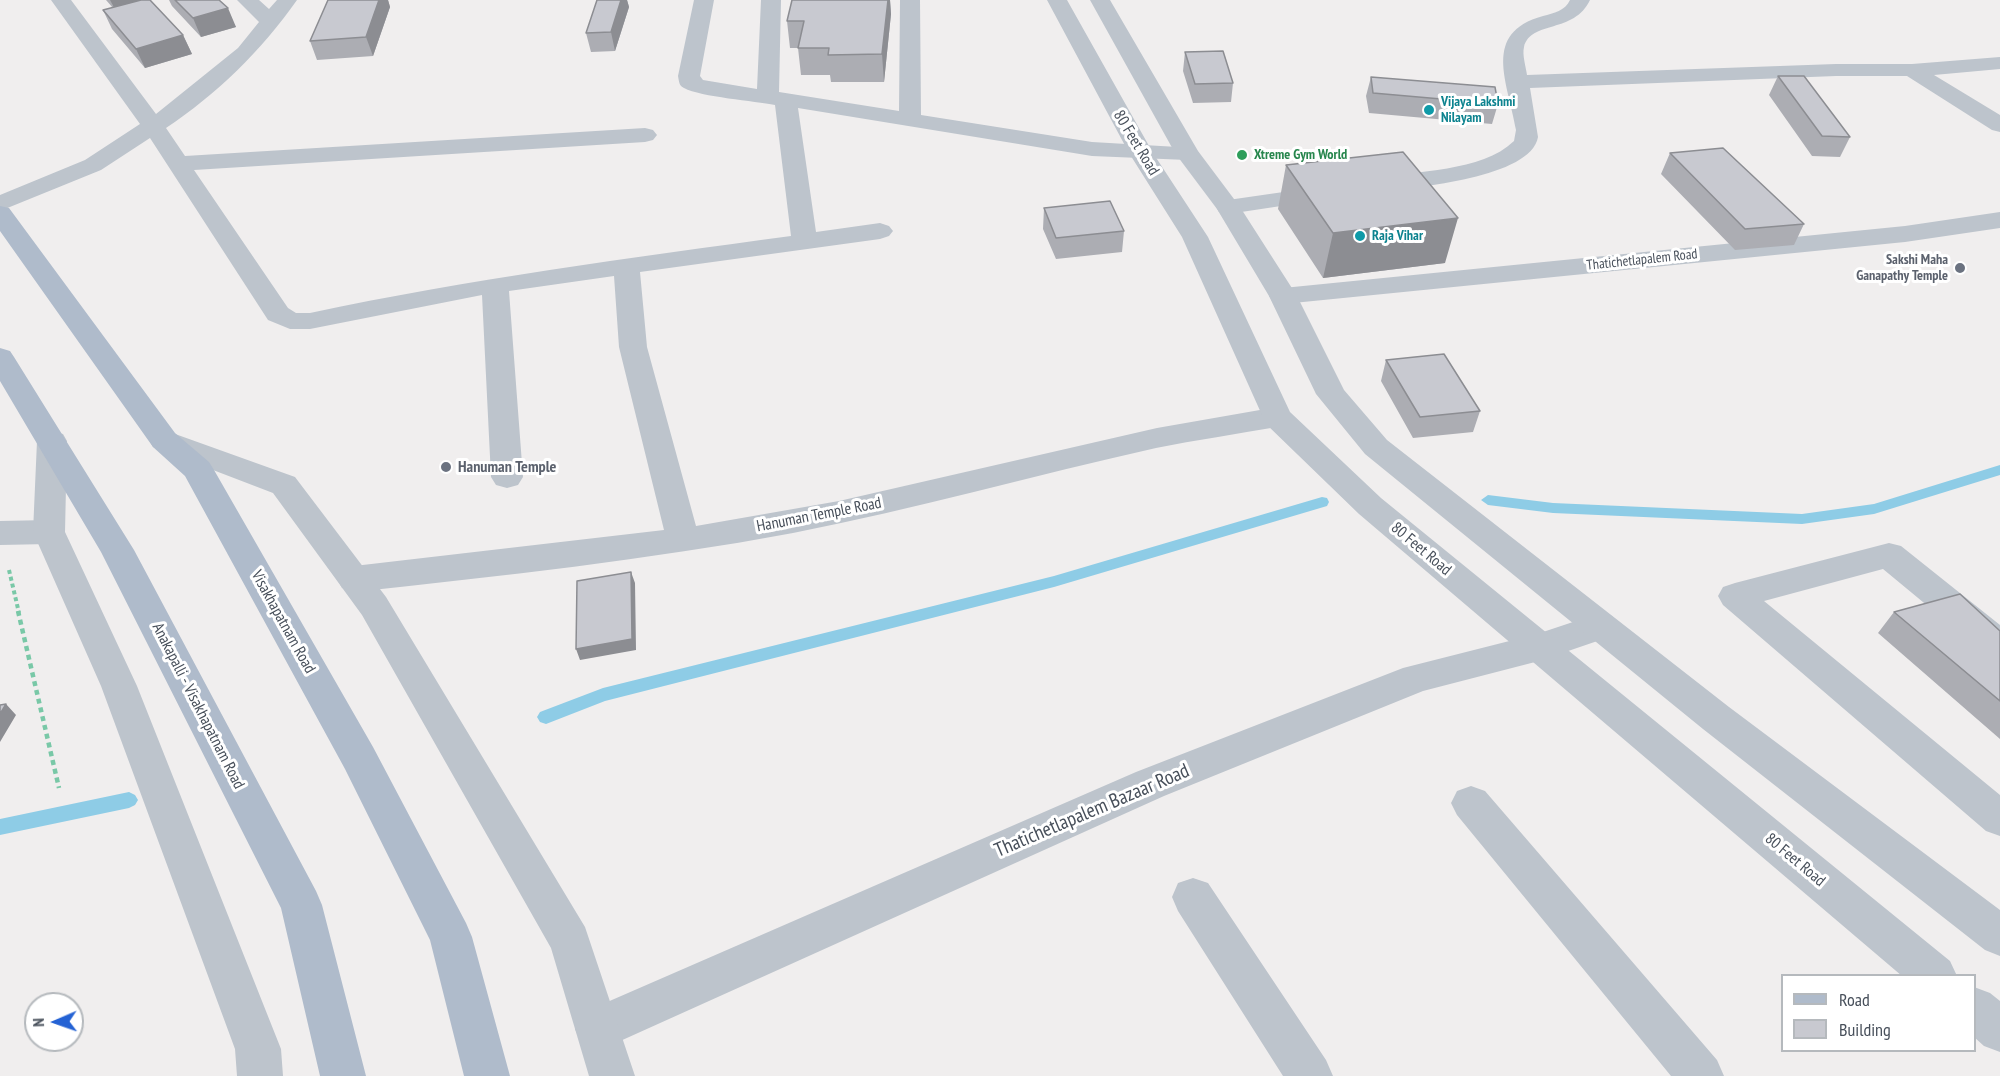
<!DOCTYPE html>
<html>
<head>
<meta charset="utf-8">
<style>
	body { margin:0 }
	#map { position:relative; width:2000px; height:1076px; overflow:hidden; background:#f0eeee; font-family:"PT Sans Narrow",sans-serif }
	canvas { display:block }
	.legend { position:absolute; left:1781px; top:974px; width:195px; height:78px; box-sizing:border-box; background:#fff; border:2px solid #b5b9bd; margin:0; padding:8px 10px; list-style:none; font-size:18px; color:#474f5a }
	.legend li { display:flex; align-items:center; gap:12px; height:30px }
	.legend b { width:30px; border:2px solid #b5b9bd }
	.north { position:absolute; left:24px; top:992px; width:60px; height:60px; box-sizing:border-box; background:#fff; border:2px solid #b5b9bd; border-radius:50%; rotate:268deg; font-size:16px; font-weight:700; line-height:24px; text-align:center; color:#474f5a }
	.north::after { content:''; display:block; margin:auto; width:21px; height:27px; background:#2462d4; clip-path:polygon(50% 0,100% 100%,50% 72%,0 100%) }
</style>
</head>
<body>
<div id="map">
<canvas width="2000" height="1076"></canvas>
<ul class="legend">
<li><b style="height:8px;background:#afbbcb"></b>Road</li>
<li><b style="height:16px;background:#c8c9d0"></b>Building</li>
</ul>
<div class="north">N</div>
</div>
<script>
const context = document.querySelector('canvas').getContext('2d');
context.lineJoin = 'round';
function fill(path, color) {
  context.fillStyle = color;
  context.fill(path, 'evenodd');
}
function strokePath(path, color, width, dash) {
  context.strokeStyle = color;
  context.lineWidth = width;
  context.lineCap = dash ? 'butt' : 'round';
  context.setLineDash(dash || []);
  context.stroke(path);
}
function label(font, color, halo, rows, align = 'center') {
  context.font = font + ' "PT Sans Narrow",sans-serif';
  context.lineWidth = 6;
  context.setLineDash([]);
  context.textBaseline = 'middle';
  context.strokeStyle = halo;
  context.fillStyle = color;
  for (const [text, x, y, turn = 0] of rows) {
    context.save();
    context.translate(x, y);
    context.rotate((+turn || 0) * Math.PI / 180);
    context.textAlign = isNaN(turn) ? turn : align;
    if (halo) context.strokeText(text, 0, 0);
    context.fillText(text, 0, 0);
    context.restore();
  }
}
fill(new Path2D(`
	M 2000,465 L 2000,475 L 1874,514 L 1802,524 L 1553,513 L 1488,505 L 1481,500 L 1488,495 L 1553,503 L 1802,514 L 1874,504 Z
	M 1322,497 L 1327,498 L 1329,502 L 1327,506 L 1054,587 L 605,701 L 546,724 L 540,722 L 537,717 L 540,712 L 603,688 L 1054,576 Z
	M 129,792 L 135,795 L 138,800 L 135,805 L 129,808 L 0,835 L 0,819 Z`), '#8ecce6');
strokePath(new Path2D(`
	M 9,570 L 19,613`), '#79c8a7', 4, [4, 3]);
strokePath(new Path2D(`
	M 18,611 L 59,788`), '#79c8a7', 4.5, [5, 4]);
fill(new Path2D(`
	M 51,0 L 71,0 L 156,114 L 238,48 L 259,22 L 237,0 L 259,0 L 269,9 L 277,0 L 297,0 C 262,50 216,95 166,128 L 185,156 L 645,128 L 653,130 L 657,135 L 653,140 L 645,142 L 194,170 L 288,308 L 296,313 L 310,313 C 469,279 630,258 791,236 L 775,105 C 755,101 701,97 684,88 C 679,86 679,81 678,76 L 694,0 L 714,0 L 700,76 L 703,80 L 757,89 L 761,0 L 781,0 L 779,92 L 899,111 L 900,0 L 920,0 L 921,115 L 1092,142 L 1195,148 L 1199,153 L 1195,158 L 1187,160 L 1092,156 L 798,108 L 816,232 L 880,223 L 889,226 L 893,231 L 889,236 L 880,239 L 640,272 L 647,347 L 696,526 L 839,501 L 1157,428 L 1277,407 L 1288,410 L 1292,417 L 1288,424 L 1277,427 C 1237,434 1196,440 1156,448 C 1035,475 915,509 793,533 C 648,560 501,576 354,592 L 342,588 L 337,579 L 342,570 L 354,566 L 664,530 L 619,347 L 614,276 L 509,291 L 523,477 L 518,485 L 507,488 L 496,485 L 491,477 L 482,295 L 310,329 L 290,329 L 268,320 L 150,138 L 101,170 L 0,211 L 0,195 L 85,160 L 140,124 Z
	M 1570,0 L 1590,0 C 1574,34 1531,20 1524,47 C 1522,55 1526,67 1527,75 L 1836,64 L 1912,64 L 2000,57 L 2000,69 L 1934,75 L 2000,115 L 2000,132 L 1992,130 L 1907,76 L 1836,76 L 1530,88 L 1538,137 C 1531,178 1416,187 1382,192 L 1373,190 L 1370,185 L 1373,180 C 1416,169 1481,173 1514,141 L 1516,130 C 1508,82 1481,33 1543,16 C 1554,13 1565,11 1570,0 Z
	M 1325,186 L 1334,188 L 1337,193 L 1334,198 L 1228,214 L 1219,212 L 1216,207 L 1219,202 L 1228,200 Z
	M 2000,212 L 2000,228 L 1905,242 L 1283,304 L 1273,302 L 1269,296 L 1273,290 L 1283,288 L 1905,226 Z
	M 49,520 L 61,524 L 65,532 L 61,540 L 49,544 L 0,545 L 0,521 Z
	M 1889,543 L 1901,546 L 2000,625 L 2000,659 L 1987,655 L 1883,569 L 1764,601 L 2000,795 L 2000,836 L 1986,831 L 1723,605 L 1718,596 L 1723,587 L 1735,583 Z
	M 1600,613 L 1612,616 L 1618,626 L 1612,636 L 1539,661 L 1423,691 L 1164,796 L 598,1051 L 582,1045 L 575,1029 L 582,1013 L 1136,772 L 1403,668 L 1537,634 Z
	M 1471,786 L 1485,791 L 1717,1060 L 1724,1076 L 1671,1076 L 1457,815 L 1451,803 L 1457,791 Z
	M 1193,878 L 1208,883 L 1326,1060 L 1333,1076 L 1283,1076 L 1178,911 L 1172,897 L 1178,883 Z`), '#bdc4cc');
fill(new Path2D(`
	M 1047,0 L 1067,0 L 1153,153 L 1208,237 L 1290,412 L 1381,498 L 1950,961 L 1957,976 L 1902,976 L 1359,514 L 1266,424 L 1182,237 L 1129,153 Z
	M 1090,0 L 1110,0 L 1198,151 L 1240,207 L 1297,296 L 1344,390 L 1387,440 L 1729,707 L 2000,910 L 2000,956 L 1985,950 L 1703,729 L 1365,454 L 1316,394 L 1269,296 L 1217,209 L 1175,153 Z
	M 164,430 L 295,477 L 386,597 L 585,927 L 635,1076 L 589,1076 L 551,948 L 362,615 L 273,493 L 153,447 L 149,440 L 153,433 Z
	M 52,431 L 63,434 L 67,441 L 65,532 L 137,686 L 281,1049 L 283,1076 L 237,1076 L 235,1049 L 101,686 L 33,532 L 37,441 L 41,434 Z
	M 1974,987 L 1990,993 L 2000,1001 L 2000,1052 L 1984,1046 L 1974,1037 Z`), '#bdc4cc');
fill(new Path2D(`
	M 0,206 L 9,208 L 175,433 L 209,462 L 214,470 L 373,747 L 466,923 L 472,937 L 510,1076 L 464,1076 L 430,940 L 345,769 L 185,476 L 153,447 L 0,231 Z
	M 0,348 L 10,351 L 14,357 L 134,550 L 316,891 L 322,905 L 366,1076 L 320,1076 L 281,908 L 101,552 L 0,381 Z`), '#afbbcb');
fill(new Path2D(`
	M 106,0 L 150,0 L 183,35 L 192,54 L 145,68 L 112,29 L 103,10 L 113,8 Z
	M 169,0 L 219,0 L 236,27 L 201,37 L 172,6 Z
	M 328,0 L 388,0 L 390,7 L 373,56 L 317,60 L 310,41 Z
	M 597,0 L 627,0 L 629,7 L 615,51 L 591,52 L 586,33 Z
	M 792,0 L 890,0 L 891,14 L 884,82 L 831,82 L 830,75 L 801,75 L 798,48 L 790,48 L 787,21 Z
	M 1185,52 L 1233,83 L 1231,102 L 1193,103 L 1183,71 Z
	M 1778,76 L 1850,137 L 1840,157 L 1812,156 L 1769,95 Z
	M 1371,77 L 1498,104 L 1492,124 L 1369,113 L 1366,96 Z
	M 1670,153 L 1804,224 L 1794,245 L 1735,250 L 1661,174 Z
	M 1286,165 L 1445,263 L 1323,278 L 1278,209 Z
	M 1044,208 L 1124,231 L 1122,252 L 1056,259 L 1043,229 Z
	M 1386,360 L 1480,411 L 1473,432 L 1413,438 L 1381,381 Z
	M 1894,612 L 2000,631 L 2000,739 L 1878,633 Z`), '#acadb3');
fill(new Path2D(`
	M 110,0 L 148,0 L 116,11 Z
	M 379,0 L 388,0 L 390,7 L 373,56 L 366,37 Z
	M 621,0 L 627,0 L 629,7 L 615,51 L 611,32 Z
	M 888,0 L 890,0 L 891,14 L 884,82 L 882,54 Z
	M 228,8 L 236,27 L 201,37 L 193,18 Z
	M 183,35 L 192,54 L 145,68 L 136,49 Z
	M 1458,218 L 1445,263 L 1323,278 L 1333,233 Z
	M 631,572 L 635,583 L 636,650 L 580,660 L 576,649 Z
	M 6,704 L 16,715 L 0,742 L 0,714 Z`), '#8c8d92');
const building = new Path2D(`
	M 141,0 L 150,0 L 183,35 L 136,49 L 103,10 Z
	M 175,0 L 219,0 L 228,8 L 193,18 Z
	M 328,0 L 379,0 L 366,37 L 310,41 Z
	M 597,0 L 621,0 L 611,32 L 586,33 Z
	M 792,0 L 888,0 L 882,54 L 828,55 L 829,48 L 798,48 L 804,21 L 787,21 Z
	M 1223,51 L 1233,83 L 1195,84 L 1185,52 Z
	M 1778,76 L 1804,76 L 1850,137 L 1822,136 Z
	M 1371,77 L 1495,87 L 1498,104 L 1373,93 Z
	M 1723,148 L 1804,224 L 1745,229 L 1670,153 Z
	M 1403,152 L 1458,218 L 1333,233 L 1286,165 Z
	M 1110,201 L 1124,231 L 1056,238 L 1044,208 Z
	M 1444,354 L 1480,411 L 1420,417 L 1386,360 Z
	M 631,572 L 632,639 L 576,649 L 577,581 Z
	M 1960,594 L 2000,631 L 2000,701 L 1894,612 Z
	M 6,704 L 0,714 L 0,705 Z`);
fill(building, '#c8c9d0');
strokePath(building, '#8c8d92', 1.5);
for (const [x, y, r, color] of [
	[1429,110,6,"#0f9aa8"],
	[1242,155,6,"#2e9e5b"],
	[1360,236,6,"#0f9aa8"],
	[1960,268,6,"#6b7280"],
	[446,467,6,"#6b7280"]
]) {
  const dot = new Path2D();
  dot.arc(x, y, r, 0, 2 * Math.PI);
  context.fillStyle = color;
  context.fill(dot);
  strokePath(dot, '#fff', 2);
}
label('bold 14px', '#0d838f', '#fff', [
	["Vijaya Lakshmi",1441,102],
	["Nilayam",1441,118],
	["Raja Vihar",1372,236]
], 'left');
label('bold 14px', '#27864d', '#fff', [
	["Xtreme Gym World",1254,155]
], 'left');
label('14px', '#474f5a', '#fff', [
	["Thatichetlapalem Road",1642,260,-6]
]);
label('bold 14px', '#5b616d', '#fff', [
	["Sakshi Maha",1948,260],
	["Ganapathy Temple",1948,276]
], 'right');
label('16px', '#474f5a', '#fff', [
	["80 Feet Road",1136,143,59],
	["Hanuman Temple Road",819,515,-11],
	["80 Feet Road",1421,549,40],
	["Visakhapatnam Road",283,622,61],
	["Anakapalli - Visakhapatnam Road",198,706,63],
	["80 Feet Road",1795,860,40]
]);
label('bold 16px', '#5b616d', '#fff', [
	["Hanuman Temple",458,467]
], 'left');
label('20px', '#474f5a', '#fff', [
	["Thatichetlapalem Bazaar Road",1092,811,-23]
]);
</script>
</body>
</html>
